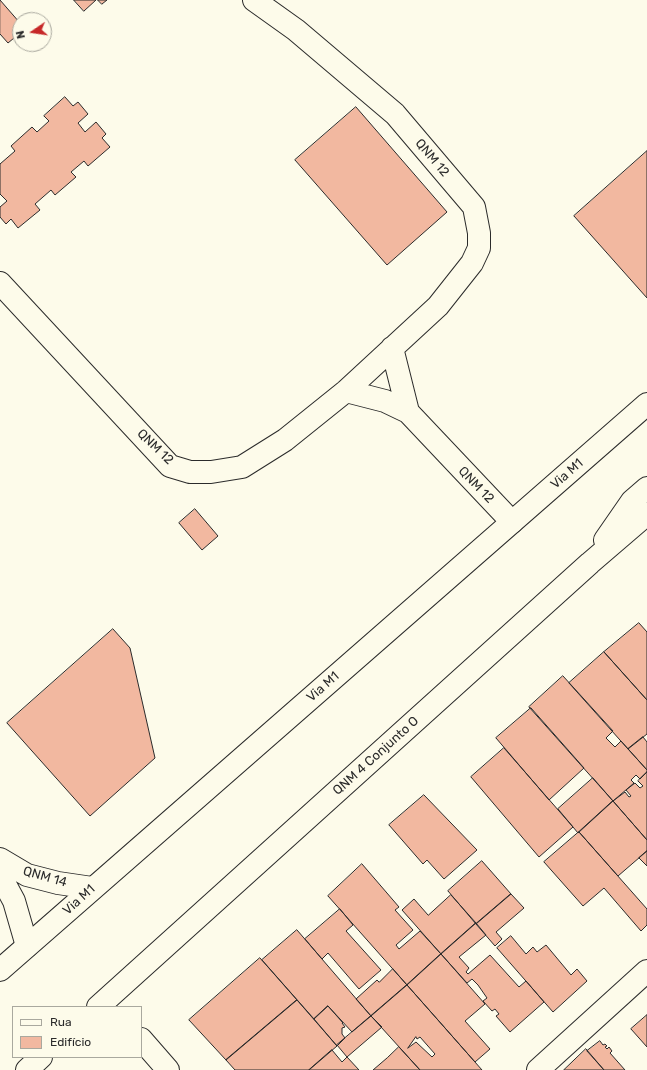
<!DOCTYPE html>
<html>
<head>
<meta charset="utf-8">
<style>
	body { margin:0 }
	#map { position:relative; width:647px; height:1070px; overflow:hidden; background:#fdfbea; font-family:Rubik,sans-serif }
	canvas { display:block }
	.legend { position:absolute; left:12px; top:1006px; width:130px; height:52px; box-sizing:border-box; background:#fdfbea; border:1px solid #a9a89e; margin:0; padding:5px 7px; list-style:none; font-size:12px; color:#2b2b2b }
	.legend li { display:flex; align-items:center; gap:8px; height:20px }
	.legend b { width:20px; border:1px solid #a9a89e }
	.north { position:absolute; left:12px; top:12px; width:40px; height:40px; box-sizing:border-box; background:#fdfbea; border:1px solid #a9a89e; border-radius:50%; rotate:257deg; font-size:11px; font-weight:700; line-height:16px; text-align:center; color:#2b2b2b }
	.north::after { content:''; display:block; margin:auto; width:14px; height:18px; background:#c62828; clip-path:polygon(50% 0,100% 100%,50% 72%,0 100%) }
</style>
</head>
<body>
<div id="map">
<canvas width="647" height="1070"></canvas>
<ul class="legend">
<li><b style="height:5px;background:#fdfbea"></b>Rua</li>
<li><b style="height:11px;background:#f2b8a0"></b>Edifício</li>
</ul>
<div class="north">N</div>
</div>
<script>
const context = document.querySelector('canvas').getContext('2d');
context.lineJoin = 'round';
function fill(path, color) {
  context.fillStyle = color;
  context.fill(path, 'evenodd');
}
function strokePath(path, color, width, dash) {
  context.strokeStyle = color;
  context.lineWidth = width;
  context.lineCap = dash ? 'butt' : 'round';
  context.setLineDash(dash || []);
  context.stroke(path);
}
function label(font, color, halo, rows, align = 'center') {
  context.font = font + ' Rubik,sans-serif';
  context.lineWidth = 3;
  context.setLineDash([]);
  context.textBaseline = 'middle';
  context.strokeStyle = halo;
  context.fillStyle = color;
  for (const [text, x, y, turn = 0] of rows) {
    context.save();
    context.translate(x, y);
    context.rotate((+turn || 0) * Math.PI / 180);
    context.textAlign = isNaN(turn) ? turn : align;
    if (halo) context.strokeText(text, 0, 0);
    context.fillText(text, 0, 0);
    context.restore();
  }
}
const building = new Path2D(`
	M 0,0 L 20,23 L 20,33 L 8,43 L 0,34 Z
	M 74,0 L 96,0 L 84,11 Z
	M 98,0 L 107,0 L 102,4 Z
	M 65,97 L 73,106 L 78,102 L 88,114 L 78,123 L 85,132 L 96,122 L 106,134 L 102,138 L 110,147 L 88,166 L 84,161 L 71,172 L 76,177 L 55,195 L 51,190 L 35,204 L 40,210 L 18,228 L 11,219 L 6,224 L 0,217 L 0,207 L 7,201 L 0,194 L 0,164 L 15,151 L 11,146 L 32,127 L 37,132 L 49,121 L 44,116 Z
	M 356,107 L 447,212 L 387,265 L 295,160 Z
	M 647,151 L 647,298 L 574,216 Z
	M 195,509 L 218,536 L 202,550 L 179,523 Z
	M 639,623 L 647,632 L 647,700 L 604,652 Z
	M 113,629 L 130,648 L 155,758 L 90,816 L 7,723 Z
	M 604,652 L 647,700 L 647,734 L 628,749 L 569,683 Z
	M 563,676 L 613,731 L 606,738 L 615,747 L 621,741 L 647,770 L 647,772 L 640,779 L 636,775 L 631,780 L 634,783 L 613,801 L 529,707 Z
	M 531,708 L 584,768 L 549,800 L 496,738 Z
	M 643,737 L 647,742 L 647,770 L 628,749 Z
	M 504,748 L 573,827 L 539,857 L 471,777 Z
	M 647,772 L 647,840 L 613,801 L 625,792 L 629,797 L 631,796 L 626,790 L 635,783 L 640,788 L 643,786 L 638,781 Z
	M 593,778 L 613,801 L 578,833 L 558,809 Z
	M 424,795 L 477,850 L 444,879 L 427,860 L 423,864 L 389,825 Z
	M 613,801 L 647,840 L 647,851 L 618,876 L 579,832 Z
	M 579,832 L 647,909 L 647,925 L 641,931 L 604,888 L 583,906 L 544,862 Z
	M 647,851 L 647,866 L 639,858 Z
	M 482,861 L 511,894 L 476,924 L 448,891 Z
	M 362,864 L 399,907 L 395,910 L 413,930 L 396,945 L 399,949 L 420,931 L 441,954 L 407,985 L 328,896 Z
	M 511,894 L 524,908 L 496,932 L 502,939 L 495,946 L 476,924 Z
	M 451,895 L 476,923 L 441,954 L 402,910 L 414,899 L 428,915 Z
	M 340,909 L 353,925 L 346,931 L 381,970 L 359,989 L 328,953 L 322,959 L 305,939 Z
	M 476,923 L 486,935 L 459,957 L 469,968 L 466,972 L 468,974 L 490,955 L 519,987 L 526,981 L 544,1002 L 510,1032 L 496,1016 L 499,1014 L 495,1009 L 492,1011 L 483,1001 L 487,998 L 478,985 L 472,979 L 467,983 L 441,954 Z
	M 297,930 L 371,1016 L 352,1032 L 328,1006 L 314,1019 L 262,960 Z
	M 511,936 L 526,954 L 533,947 L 537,952 L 546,945 L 571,975 L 577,969 L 587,981 L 553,1012 L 497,948 Z
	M 441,954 L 485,1004 L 465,1021 L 490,1049 L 475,1062 L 407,985 Z
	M 260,958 L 297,1000 L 226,1060 L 189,1020 Z
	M 393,969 L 407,985 L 371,1016 L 356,999 L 377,980 L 379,982 Z
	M 407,985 L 438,1020 L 482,1070 L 420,1070 L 371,1016 ZM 416,1037 L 417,1039 L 420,1037 L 435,1054 L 432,1057 L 416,1042 L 408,1048 Z
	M 297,1000 L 337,1046 L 309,1070 L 235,1070 L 226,1060 Z
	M 328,1006 L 343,1023 L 342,1023 L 345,1027 L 342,1028 L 342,1034 L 345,1038 L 337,1046 L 314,1019 Z
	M 647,1015 L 647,1047 L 631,1029 Z
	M 371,1016 L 382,1027 L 347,1057 L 337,1045 Z
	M 600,1041 L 603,1045 L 605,1044 L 607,1046 L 605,1047 L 607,1049 L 609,1047 L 612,1051 L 610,1053 L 625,1070 L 604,1070 L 587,1051 Z
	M 399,1047 L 420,1070 L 373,1070 L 387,1058 Z
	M 586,1049 L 604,1070 L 564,1070 Z
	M 332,1050 L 342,1062 L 347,1057 L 359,1070 L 309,1070 Z`);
fill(building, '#f2b8a0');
strokePath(building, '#2b2b2b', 1);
const minor = new Path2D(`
	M 0,283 L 170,466 L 190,472 L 211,472 L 242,467 L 285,440 L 346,391 L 438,306 L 472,263 L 479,248 L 479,233 L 474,207 L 395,114 L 296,30 L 254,0
	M 392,348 L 408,412
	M 346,391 L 385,401 L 408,412 L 512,522
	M 0,859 L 27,875 L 58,883 L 92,888
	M 0,875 L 14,901 L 27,946
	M 141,1039 L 168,1070
	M 538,1070 L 647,971`);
const major = new Path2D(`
	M 605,540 L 632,501 L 647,488
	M 0,970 L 647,404
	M 98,1007 L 590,563 L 647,514
	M 27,1070 L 41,1057`);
strokePath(minor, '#2b2b2b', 24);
strokePath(major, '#2b2b2b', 24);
strokePath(minor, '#fdfbea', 22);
strokePath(major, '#fdfbea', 22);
label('13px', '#2b2b2b', '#fdfbea', [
	["QNM 12",432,158,50],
	["QNM 12",155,447,44],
	["Via M1",567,474,-41],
	["QNM 12",476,485,46],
	["Via M1",323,687,-41],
	["QNM 4 Conjunto O",376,756,-42],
	["QNM 14",45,877,16],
	["Via M1",79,900,-42]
]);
</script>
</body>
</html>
